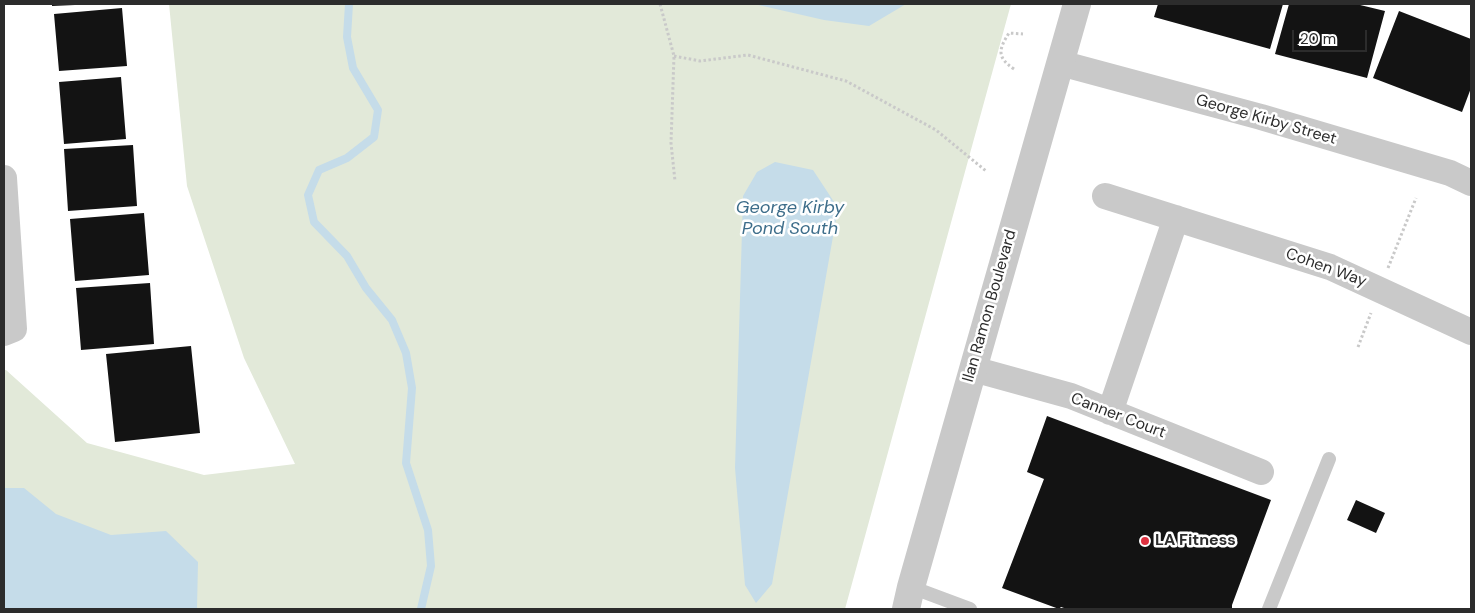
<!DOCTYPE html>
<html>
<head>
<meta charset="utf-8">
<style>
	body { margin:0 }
	#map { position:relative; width:1475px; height:613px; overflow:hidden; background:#fff; font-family:"DM Sans",sans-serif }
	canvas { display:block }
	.frame { position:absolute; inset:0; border:5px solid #2c2c2c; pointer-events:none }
	.scale { position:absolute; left:1292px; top:30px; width:75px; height:22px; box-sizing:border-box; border:2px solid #2c2c2c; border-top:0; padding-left:6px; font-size:15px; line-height:18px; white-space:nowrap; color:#2c2c2c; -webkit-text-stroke:4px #fff; paint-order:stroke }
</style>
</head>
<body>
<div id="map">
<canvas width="1475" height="613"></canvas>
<div class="frame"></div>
<div class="scale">20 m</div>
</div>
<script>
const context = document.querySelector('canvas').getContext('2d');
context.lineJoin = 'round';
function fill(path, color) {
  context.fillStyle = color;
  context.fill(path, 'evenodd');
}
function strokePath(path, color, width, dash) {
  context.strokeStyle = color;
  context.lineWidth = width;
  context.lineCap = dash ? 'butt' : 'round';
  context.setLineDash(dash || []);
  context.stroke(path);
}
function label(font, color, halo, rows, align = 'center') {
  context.font = font + ' "DM Sans",sans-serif';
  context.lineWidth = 5;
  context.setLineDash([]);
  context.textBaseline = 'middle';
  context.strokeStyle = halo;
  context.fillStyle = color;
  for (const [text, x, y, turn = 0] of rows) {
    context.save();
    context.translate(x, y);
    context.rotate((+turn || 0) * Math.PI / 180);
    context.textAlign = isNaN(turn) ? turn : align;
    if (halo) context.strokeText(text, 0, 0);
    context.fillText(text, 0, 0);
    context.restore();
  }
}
fill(new Path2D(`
	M 169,4 L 1011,4 L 845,609 L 4,609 L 4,370 L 6,370 L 87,443 L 204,475 L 295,464 L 244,358 L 187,186 Z`), '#e2e9d9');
fill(new Path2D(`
	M 754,4 L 906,4 L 869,26 L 824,20 Z
	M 775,162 L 813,170 L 838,208 L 772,584 L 756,603 L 745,585 L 735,468 L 743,196 L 757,172 Z
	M 4,488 L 24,488 L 56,514 L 111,535 L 166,531 L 198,562 L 197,609 L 4,609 Z`), '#c5dce9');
strokePath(new Path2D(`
	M 349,4 L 347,37 L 353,68 L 378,110 L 374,137 L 347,158 L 319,170 L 308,195 L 314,222 L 347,256 L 366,288 L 392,320 L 406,353 L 412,388 L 406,463 L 428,530 L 431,566 L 421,609`), '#c5dce9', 8);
fill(new Path2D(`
	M 52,4 L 75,4 L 75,5 L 52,6 Z
	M 1158,4 L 1283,4 L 1270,49 L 1154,17 Z
	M 1289,4 L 1356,4 L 1385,11 L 1367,78 L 1275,54 Z
	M 122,8 L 127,66 L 59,71 L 54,14 Z
	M 1399,11 L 1471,39 L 1471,88 L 1462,112 L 1373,78 Z
	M 121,77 L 126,139 L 64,144 L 59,82 Z
	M 133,145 L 137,206 L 68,211 L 64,149 Z
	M 144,213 L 149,275 L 75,281 L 70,219 Z
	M 150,283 L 154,344 L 81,350 L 76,288 Z
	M 191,346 L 200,433 L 115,442 L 106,354 Z
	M 1047,416 L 1271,500 L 1232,605 L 1232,609 L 1067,609 L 1061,607 L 1059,609 L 1002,588 L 1044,479 L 1027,472 Z
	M 1356,500 L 1385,513 L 1376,533 L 1347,520 Z`), '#131313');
strokePath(new Path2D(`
	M 660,4 L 674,56 L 671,143 L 675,181
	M 674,56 L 700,61 L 748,55 L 846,81 L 936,130 L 986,171
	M 1014,69 C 996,57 999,49 1009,33 L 1023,34
	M 1388,268 L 1416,198
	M 1358,347 L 1371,313`), '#c9c9c9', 3, [2.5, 2.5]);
strokePath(new Path2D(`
	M 911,587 L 970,609
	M 1269,609 L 1329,459`), '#c9c9c9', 14);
strokePath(new Path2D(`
	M 1060,63 L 1261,117 L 1450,173 L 1471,183
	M 4,178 L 14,329 L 4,333
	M 1105,196 L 1330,267 L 1471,332
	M 973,369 L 1071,396 L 1261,472
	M 1110,412 L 1176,218`), '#c9c9c9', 26);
strokePath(new Path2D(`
	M 906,609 L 911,587 L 1077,4`), '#c9c9c9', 28);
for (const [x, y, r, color] of [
	[1145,541,5,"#df3241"]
]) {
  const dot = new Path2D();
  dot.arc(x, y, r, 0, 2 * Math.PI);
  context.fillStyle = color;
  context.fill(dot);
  strokePath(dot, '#fff', 2);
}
label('16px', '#2c2c2c', '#fff', [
	["George Kirby Street",1266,120,16],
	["Cohen Way",1326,268,20],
	["Ilan Ramon Boulevard",990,306,-74],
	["Canner Court",1118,416,21]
]);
label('bold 16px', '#2c2c2c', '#fff', [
	["LA Fitness",1155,541]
], 'left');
label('italic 18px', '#3d6d8a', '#fff', [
	["George Kirby",790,208],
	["Pond South",790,229]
]);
</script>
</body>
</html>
